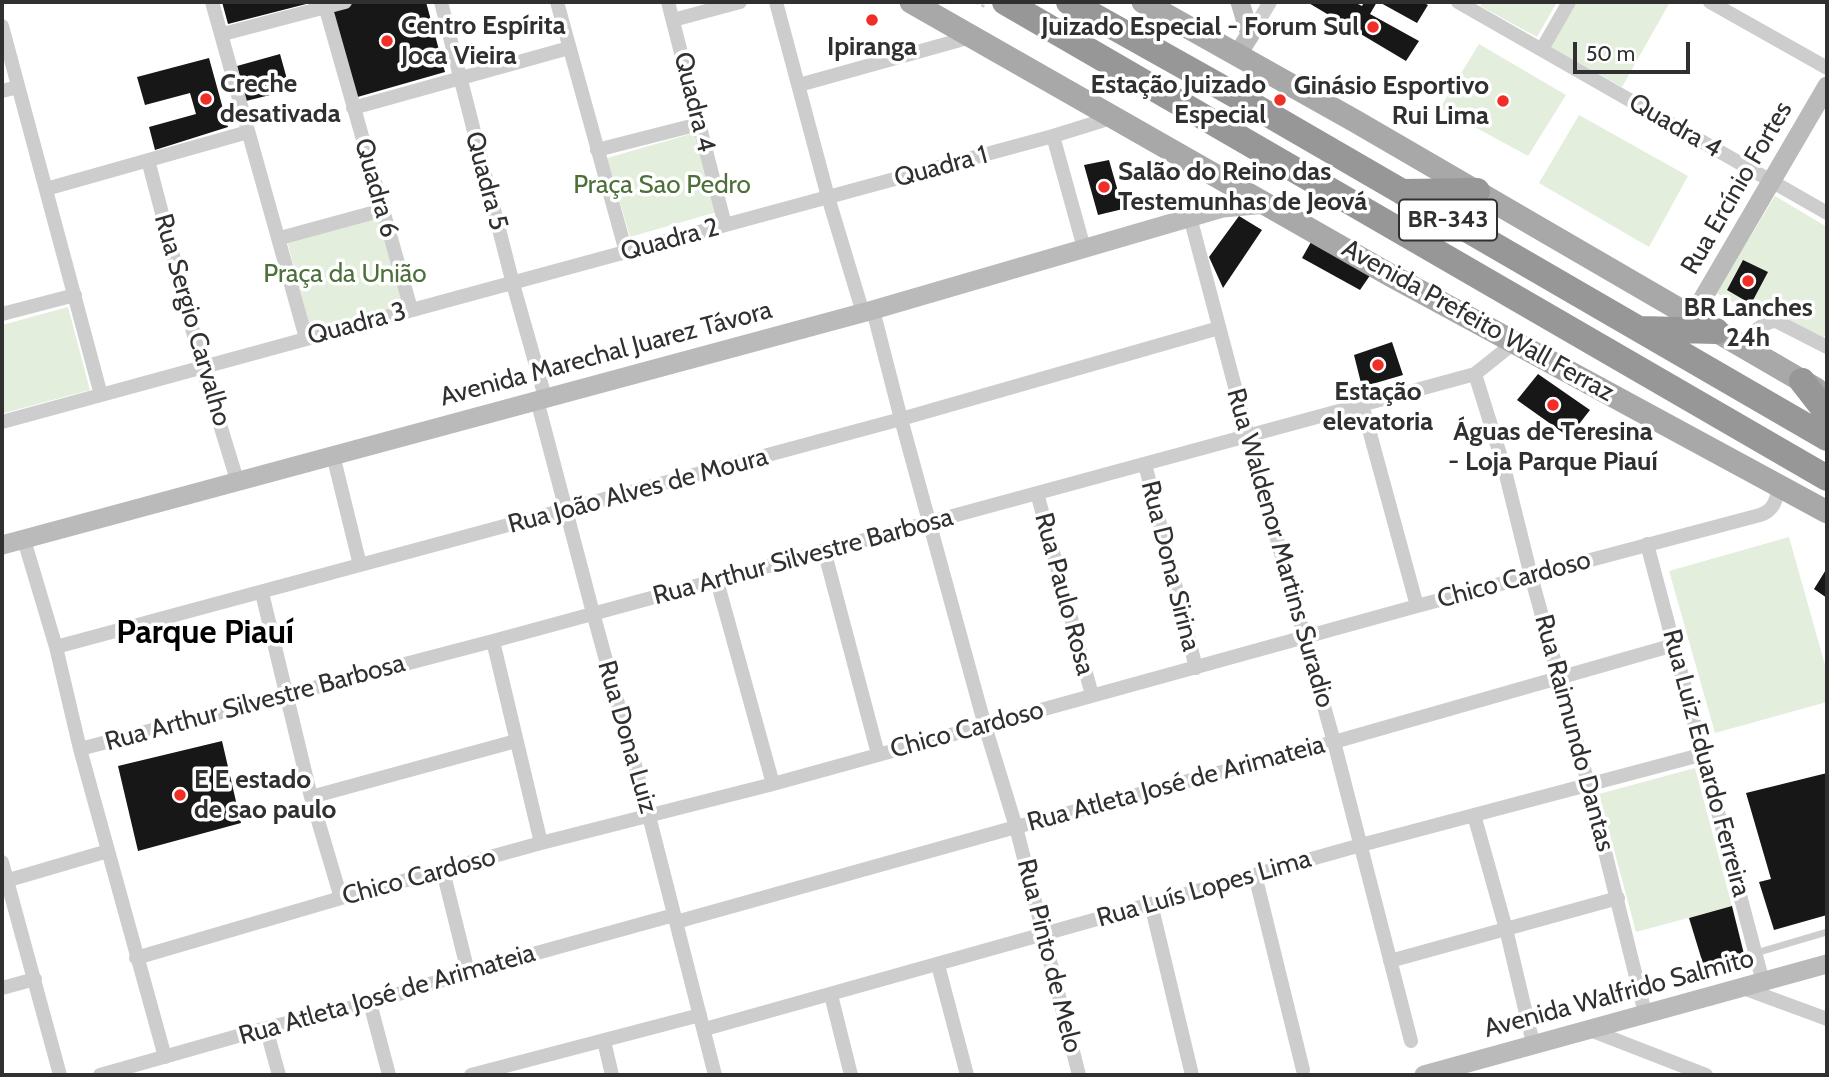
<!DOCTYPE html>
<html>
<head>
<meta charset="utf-8">
<style>
	body { margin:0 }
	#map { position:relative; width:1829px; height:1077px; overflow:hidden; background:#fff; font-family:Cabin,sans-serif }
	canvas { display:block }
	.frame { position:absolute; inset:0; border:4px solid #303030; pointer-events:none }
	.scale { position:absolute; left:1573px; top:42px; width:117px; height:32px; box-sizing:border-box; border:4px solid #303030; border-top:0; padding-left:9px; font-size:21px; line-height:24px; white-space:nowrap; color:#303030; -webkit-text-stroke:5px #fff; paint-order:stroke }
</style>
</head>
<body>
<div id="map">
<canvas width="1829" height="1077"></canvas>
<div class="frame"></div>
<div class="scale">50 m</div>
</div>
<script>
const context = document.querySelector('canvas').getContext('2d');
context.lineJoin = 'round';
function fill(path, color) {
  context.fillStyle = color;
  context.fill(path, 'evenodd');
}
function strokePath(path, color, width, dash) {
  context.strokeStyle = color;
  context.lineWidth = width;
  context.lineCap = dash ? 'butt' : 'round';
  context.setLineDash(dash || []);
  context.stroke(path);
}
function label(font, color, halo, rows, align = 'center') {
  context.font = font + ' Cabin,sans-serif';
  context.lineWidth = 7;
  context.setLineDash([]);
  context.textBaseline = 'middle';
  context.strokeStyle = halo;
  context.fillStyle = color;
  for (const [text, x, y, turn = 0] of rows) {
    context.save();
    context.translate(x, y);
    context.rotate((+turn || 0) * Math.PI / 180);
    context.textAlign = isNaN(turn) ? turn : align;
    if (halo) context.strokeText(text, 0, 0);
    context.fillText(text, 0, 0);
    context.restore();
  }
}
fill(new Path2D(`
	M 1483,2 L 1557,2 L 1537,37 L 1480,6 Z
	M 1577,2 L 1670,2 L 1622,87 L 1550,47 Z
	M 1479,44 L 1566,95 L 1528,156 L 1440,108 Z
	M 1579,115 L 1688,176 L 1649,247 L 1539,183 Z
	M 694,133 L 717,212 L 630,237 L 607,158 Z
	M 1775,196 L 1827,227 L 1827,332 L 1817,348 L 1716,293 Z
	M 379,216 L 404,306 L 311,332 L 287,241 Z
	M 68,307 L 90,390 L 4,413 L 2,404 L 2,325 Z
	M 1789,537 L 1827,672 L 1827,702 L 1715,733 L 1669,571 Z
	M 1695,768 L 1732,906 L 1636,932 L 1599,794 Z`), '#e4eedd');
fill(new Path2D(`
	M 222,2 L 310,2 L 310,3 L 228,24 Z
	M 360,2 L 426,2 L 445,72 L 354,98 L 330,9 Z
	M 1307,2 L 1354,2 L 1362,6 L 1364,2 L 1377,2 L 1370,14 L 1419,41 L 1406,61 Z
	M 1379,2 L 1422,2 L 1428,5 L 1417,23 Z
	M 280,54 L 290,90 L 246,101 L 237,66 Z
	M 209,58 L 228,127 L 155,150 L 149,127 L 196,114 L 190,93 L 145,105 L 137,77 Z
	M 1109,160 L 1123,209 L 1098,215 L 1084,165 Z
	M 1239,216 L 1262,230 L 1223,288 L 1209,257 Z
	M 1311,242 L 1371,274 L 1360,290 L 1302,258 Z
	M 1743,260 L 1768,272 L 1751,304 L 1727,290 Z
	M 1392,342 L 1403,375 L 1362,387 L 1354,355 Z
	M 1538,374 L 1590,410 L 1569,437 L 1517,400 Z
	M 1827,568 L 1827,598 L 1814,589 Z
	M 222,741 L 241,823 L 138,851 L 118,766 Z
	M 1827,773 L 1827,915 L 1774,930 L 1759,882 L 1771,879 L 1746,793 Z
	M 1732,906 L 1747,966 L 1707,977 L 1689,918 Z`), '#171717');
strokePath(new Path2D(`
	M 975,2 L 985,7`), '#cdcdcd', 2.5, [3.5, 3.5]);
strokePath(new Path2D(`
	M 1756,953 L 1827,932`), '#cdcdcd', 7);
strokePath(new Path2D(`
	M 212,2 L 306,338
	M 324,2 L 411,309
	M 441,2 L 513,284 L 545,397
	M 557,2 L 626,252
	M 668,2 L 725,225
	M 776,2 L 828,197 L 863,313
	M 1458,2 L 1827,213
	M 1710,2 L 1827,68
	M 673,20 L 740,2
	M 2,26 L 101,395
	M 223,34 L 345,2
	M 1250,35 L 1270,2
	M 1542,49 L 1569,2
	M 799,85 L 971,37
	M 2,91 L 18,87
	M 353,108 L 569,48
	M 1053,136 L 1084,248
	M 597,150 L 699,124
	M 148,160 L 202,366 L 237,480
	M 46,189 L 248,132
	M 1190,217 L 1248,436 L 1334,742 L 1411,1041
	M 280,238 L 383,210
	M 873,310 L 901,419 L 985,726 L 1016,827 L 1079,1075
	M 2,314 L 75,295
	M 1743,346 C 1752,334 1761,322 1776,321 L 1827,347
	M 1475,374 L 1504,467 L 1531,576 L 1588,783 L 1645,1013
	M 537,400 L 593,613 L 649,816 L 715,1075
	M 1362,404 L 1417,606
	M 2,422 C 352,326 703,231 1053,136 L 1111,118
	M 333,455 L 360,565
	M 1145,464 L 1196,668
	M 1037,493 L 1092,695
	M 24,540 L 56,647 L 80,749 L 165,1057
	M 1647,544 L 1763,982
	M 824,550 L 878,754
	M 717,581 L 773,784
	M 262,593 L 311,797 L 341,898
	M 493,641 L 541,843
	M 56,647 L 901,419 L 1219,328
	M 80,749 L 493,641 L 1475,374 L 1515,342
	M 311,797 L 516,741
	M 1474,815 L 1506,929 L 1533,1043
	M 2,862 L 60,1075
	M 443,871 L 468,972
	M 1255,875 L 1303,1070
	M 2,882 L 108,851
	M 1151,904 L 1192,1075
	M 676,922 L 1016,827 L 1334,742 L 1674,645
	M 136,958 L 341,898 L 541,843 L 773,784 L 1417,606 L 1760,515 C 1775,510 1776,499 1780,485
	M 1390,961 L 1618,898
	M 938,965 L 967,1075
	M 2,988 L 35,979
	M 1743,988 L 1827,1019
	M 831,995 L 851,1075
	M 370,1003 L 389,1075
	M 266,1028 L 279,1075
	M 705,1029 L 1361,845 L 1704,754
	M 1590,1030 L 1706,1075
	M 604,1041 L 612,1075
	M 100,1075 L 266,1028 L 370,1003 L 468,972 L 674,915
	M 471,1075 L 700,1015`), '#cdcdcd', 14);
strokePath(new Path2D(`
	M 1237,55 L 1250,35 L 1240,2
	M 1692,317 L 1827,86
	M 2,545 L 873,310 L 1223,208 L 1266,204
	M 1424,1075 L 1827,964`), '#bababa', 19);
strokePath(new Path2D(`
	M 911,2 L 1390,275 L 1827,512
	M 1143,2 L 1355,121 L 1816,389`), '#a8a8a8', 23);
strokePath(new Path2D(`
	M 1005,2 L 1827,478
	M 1069,2 L 1235,95 L 1827,438
	M 1402,192 L 1477,191
	M 1641,329 L 1716,331
	M 1802,381 L 1827,413`), '#979797', 26);
for (const [x, y, r, color] of [
	[872,20,7,"#f12d28"],
	[1373,27,7,"#f12d28"],
	[387,41,7,"#f12d28"],
	[206,99,7,"#f12d28"],
	[1280,100,7,"#f12d28"],
	[1503,101,7,"#f12d28"],
	[1104,187,7,"#f12d28"],
	[1748,281,7,"#f12d28"],
	[1378,365,7,"#f12d28"],
	[1553,405,7,"#f12d28"],
	[180,795,7,"#f12d28"]
]) {
  const dot = new Path2D();
  dot.arc(x, y, r, 0, 2 * Math.PI);
  context.fillStyle = color;
  context.fill(dot);
  strokePath(dot, '#fff', 2.5);
}
for (const [x, y, w] of [
	[1448,220,98]
]) {
  const box = new Path2D();
  box.roundRect(x - w / 2, y - 20.5, w, 41, 5);
  context.fillStyle = '#fff';
  context.fill(box);
  strokePath(box, '#303030', 2);
}
label('bold 24px', '#303030', null, [
	["BR-343",1448,220]
]);
label('bold 26px', '#303030', '#fff', [
	["Centro Espírita",401,26],
	["Joca Vieira",401,56],
	["Juizado Especial - Forum Sul",1359,27,"right"],
	["Ipiranga",872,47,"center"],
	["Creche",220,84],
	["desativada",220,114],
	["Estação Juizado",1266,85,"right"],
	["Especial",1266,115,"right"],
	["Ginásio Esportivo",1489,86,"right"],
	["Rui Lima",1489,116,"right"],
	["Salão do Reino das",1118,172],
	["Testemunhas de Jeová",1118,202],
	["BR Lanches",1748,308,"center"],
	["24h",1748,338,"center"],
	["Estação",1378,392,"center"],
	["elevatoria",1378,422,"center"],
	["Águas de Teresina",1553,432,"center"],
	["- Loja Parque Piauí",1553,462,"center"],
	["E E estado",194,780],
	["de sao paulo",194,810]
], 'left');
label('26px', '#303030', '#fff', [
	["Quadra 4",694,102,76],
	["Quadra 4",1675,126,30],
	["Quadra 1",941,167,-15],
	["Quadra 5",486,181,75],
	["Quadra 6",376,188,74],
	["Rua Ercínio Fortes",1737,188,-60],
	["Quadra 2",670,240,-15],
	["Rua Sergio Carvalho",192,320,74],
	["Avenida Prefeito Wall Ferraz",1478,321,29],
	["Quadra 3",357,324,-15],
	["Avenida Marechal Juarez Távora",606,354,-15],
	["Rua João Alves de Moura",638,491,-15],
	["Rua Waldenor Martins Suradio",1280,548,74],
	["Rua Arthur Silvestre Barbosa",803,557,-15],
	["Rua Dona Sirina",1170,566,76],
	["Chico Cardoso",1514,580,-15],
	["Rua Paulo Rosa",1064,594,75],
	["Rua Arthur Silvestre Barbosa",255,703,-15],
	["Chico Cardoso",967,730,-15],
	["Rua Raimundo Dantas",1574,733,75],
	["Rua Dona Luiz",627,737,74],
	["Rua Luiz Eduardo Ferreira",1706,763,75],
	["Rua Atleta José de Arimateia",1176,784,-15],
	["Chico Cardoso",419,877,-15],
	["Rua Luís Lopes Lima",1204,889,-16],
	["Rua Pinto de Melo",1049,956,76],
	["Avenida Walfrido Salmito",1619,994,-15],
	["Rua Atleta José de Arimateia",387,995,-16]
]);
label('26px', '#4d6f3a', '#fff', [
	["Praça Sao Pedro",662,185],
	["Praça da União",345,274]
]);
label('bold 33px', '#000', '#fff', [
	["Parque Piauí",205,633]
]);
</script>
</body>
</html>
